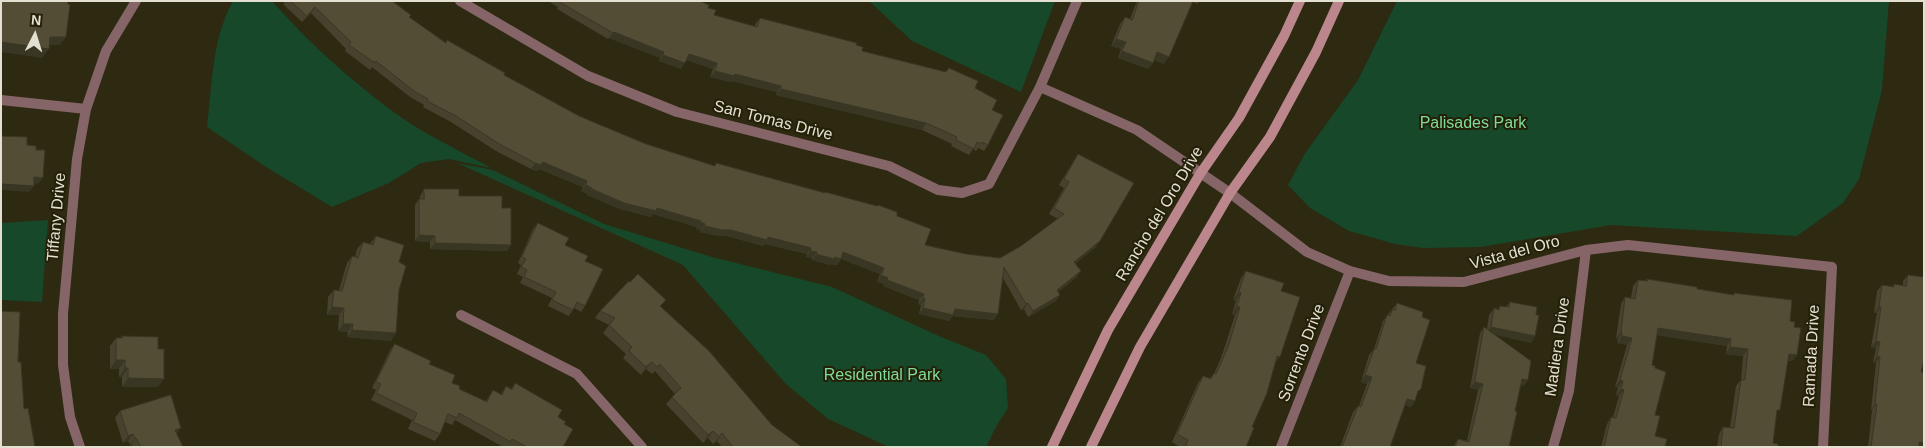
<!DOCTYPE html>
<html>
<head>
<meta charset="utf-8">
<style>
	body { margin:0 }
	#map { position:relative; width:1925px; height:448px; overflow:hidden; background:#2e2911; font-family:Helvetica,sans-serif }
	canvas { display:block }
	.frame { position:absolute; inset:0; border:2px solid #e3e0d2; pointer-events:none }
	.north { position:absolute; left:10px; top:10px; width:50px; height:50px; -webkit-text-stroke:4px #241f07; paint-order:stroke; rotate:5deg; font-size:14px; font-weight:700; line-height:20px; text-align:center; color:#e3e0d2 }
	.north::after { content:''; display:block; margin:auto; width:18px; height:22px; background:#e3e0d2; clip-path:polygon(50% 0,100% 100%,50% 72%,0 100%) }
</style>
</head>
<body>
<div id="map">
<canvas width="1925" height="448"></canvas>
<div class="frame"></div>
<div class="north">N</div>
</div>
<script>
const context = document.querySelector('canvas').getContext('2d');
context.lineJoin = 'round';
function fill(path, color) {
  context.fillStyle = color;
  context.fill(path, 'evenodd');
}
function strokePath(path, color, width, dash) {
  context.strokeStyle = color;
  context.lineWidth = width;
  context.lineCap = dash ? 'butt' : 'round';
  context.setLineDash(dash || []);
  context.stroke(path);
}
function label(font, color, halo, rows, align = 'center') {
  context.font = font + ' Helvetica,sans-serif';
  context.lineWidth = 4;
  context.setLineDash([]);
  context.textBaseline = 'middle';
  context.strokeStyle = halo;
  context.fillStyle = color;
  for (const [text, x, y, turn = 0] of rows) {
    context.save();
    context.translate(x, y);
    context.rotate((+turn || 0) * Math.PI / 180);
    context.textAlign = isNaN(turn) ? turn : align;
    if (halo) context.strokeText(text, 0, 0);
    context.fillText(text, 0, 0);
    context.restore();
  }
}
fill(new Path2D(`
	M 233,1 L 272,1 C 307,41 348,78 391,110 C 421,133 457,149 491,168 L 449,159 L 421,163 L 389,183 L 332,207 L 266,167 L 207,127 C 212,86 212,38 233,1 Z
	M 869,1 L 1055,1 L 1021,92 L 912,41 Z
	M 1397,1 L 1889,1 L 1882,90 L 1859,179 L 1843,203 L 1797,236 L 1611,225 L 1481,247 L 1423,248 L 1395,244 L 1349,231 L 1310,208 L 1288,185 L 1304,155 L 1358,80 Z
	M 457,163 L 493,170 L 604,224 L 712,257 L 832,287 L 939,336 L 986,355 L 1006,379 L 1008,408 L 997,425 L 986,447 L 889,447 L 828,419 L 786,384 L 683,265 Z
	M 48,220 L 42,302 L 1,300 L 1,223 Z`), '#164829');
strokePath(new Path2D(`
	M 460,1 L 588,76 L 677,112 L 889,166 L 938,190 L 962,193 L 989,184 L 1040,87 L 1077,1
	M 1040,87 L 1137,130 L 1230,193 L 1307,252 L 1350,271 L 1389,281 L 1464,282 L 1586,250 L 1628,245 L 1832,267 L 1823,447
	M 1,100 L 86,109
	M 461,315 L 577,374 L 642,447
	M 80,447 L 70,417 L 63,365 L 63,314 L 77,159 L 86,109 L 106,51 L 136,1
	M 1281,447 L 1350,271
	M 1553,447 L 1569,391 L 1586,250`), '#866568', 10);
strokePath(new Path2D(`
	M 1052,447 L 1108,330 L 1200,174 L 1239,118 L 1284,36 L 1300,1
	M 1091,447 L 1140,347 L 1230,193 L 1270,137 L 1316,52 L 1339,1`), '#bb868c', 10);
fill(new Path2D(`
	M 286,1 L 392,1 L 409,17 L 445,43 L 579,116 L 646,144 L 714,166 L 716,163 L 824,193 L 825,192 L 897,216 L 925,245 L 966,254 L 1000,258 L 1021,246 L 1058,219 L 1049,214 L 1064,188 L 1059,185 L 1078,154 L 1096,247 L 1076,263 L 1077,277 L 1058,292 L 1060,295 L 1056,301 L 1028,317 L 1024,309 L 1021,310 L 1003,278 L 994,320 L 953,316 L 949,321 L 919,314 L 921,305 L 918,305 L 919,300 L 883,286 L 884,284 L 877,282 L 880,274 L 841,259 L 837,265 L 831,264 L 830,265 L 812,260 L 812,258 L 806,257 L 807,254 L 765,244 L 763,246 L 727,236 L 718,236 L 700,232 L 701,230 L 696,229 L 697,227 L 653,214 L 651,217 L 620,209 L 587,195 L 588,194 L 581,191 L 583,187 L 539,169 L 537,171 L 531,169 L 496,151 L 451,122 L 423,107 L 424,105 L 410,97 L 372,67 L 370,70 L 345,51 L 346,49 L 311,13 L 302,22 L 283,4 Z
	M 548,1 L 700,1 L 708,8 L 714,15 L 755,27 L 755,24 L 760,18 L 856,45 L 862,51 L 945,72 L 949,68 L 975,88 L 992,110 L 988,145 L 984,151 L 978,148 L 976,151 L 973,149 L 969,155 L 951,146 L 952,144 L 922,130 L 776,95 L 777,92 L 731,81 L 730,82 L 710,77 L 713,69 L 686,60 L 681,69 L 659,61 L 660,58 L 609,38 L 608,39 L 557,9 L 558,7 Z
	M 1137,1 L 1199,1 L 1197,4 L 1193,2 L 1164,64 L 1154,60 L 1148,69 L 1118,58 L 1121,49 L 1111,46 L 1120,24 L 1125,17 L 1130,19 Z
	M 424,189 L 459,196 L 502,208 L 511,245 L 507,251 L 430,249 L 430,242 L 415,241 L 415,205 L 419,199 L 420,199 L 420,196 Z
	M 538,223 L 565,245 L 585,261 L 585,306 L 581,312 L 574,308 L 569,316 L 548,306 L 552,298 L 520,283 L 523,277 L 517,274 L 521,265 L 518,263 L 533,229 Z
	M 376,236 L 399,262 L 399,290 L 391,341 L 347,337 L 348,332 L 338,331 L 339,315 L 327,315 L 328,297 L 334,290 L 339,290 L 347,263 L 352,256 L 355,257 L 357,249 L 363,242 L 370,244 Z
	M 1246,271 L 1281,291 L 1275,364 L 1252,427 L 1246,447 L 1180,447 L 1172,442 L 1198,383 L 1203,376 L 1210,378 L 1214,374 L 1222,355 L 1235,315 L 1232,314 L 1236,301 L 1233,300 L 1241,278 Z
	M 1908,275 L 1921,372 L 1924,447 L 1868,447 L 1872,410 L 1871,410 L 1876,363 L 1873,362 L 1876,348 L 1871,347 L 1877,313 L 1874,313 L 1877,291 L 1882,285 L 1892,287 L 1894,284 L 1903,286 L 1903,281 Z
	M 1647,279 L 1733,295 L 1734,293 L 1790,321 L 1794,327 L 1797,355 L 1792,361 L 1788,361 L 1776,416 L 1773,443 L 1778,447 L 1717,447 L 1719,434 L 1723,427 L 1730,428 L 1736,386 L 1741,380 L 1743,356 L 1726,354 L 1727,346 L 1657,335 L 1652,365 L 1655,368 L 1655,436 L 1665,447 L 1601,447 L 1607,424 L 1611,417 L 1613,417 L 1619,396 L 1616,395 L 1618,388 L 1615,387 L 1627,345 L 1617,343 L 1618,339 L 1616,338 L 1621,304 L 1625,297 L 1631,298 L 1633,286 L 1638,280 L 1646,281 Z
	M 630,282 L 661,307 L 772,425 L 802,447 L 722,447 L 717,441 L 713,444 L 708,438 L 703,443 L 666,404 L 672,397 L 675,394 L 655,371 L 652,374 L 646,369 L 641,375 L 623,358 L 626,354 L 603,333 L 609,325 L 595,318 L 600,311 Z
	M 1510,302 L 1536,315 L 1535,336 L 1531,343 L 1494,334 L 1524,386 L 1521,385 L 1515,411 L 1509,447 L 1453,447 L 1458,439 L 1467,441 L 1478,390 L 1470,388 L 1480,333 L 1484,327 L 1487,329 L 1489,315 L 1494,308 L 1498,309 L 1500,306 L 1506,307 Z
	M 1397,303 L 1422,317 L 1416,363 L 1417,395 L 1411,407 L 1405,405 L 1390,447 L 1340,447 L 1353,412 L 1358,406 L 1359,406 L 1367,384 L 1361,382 L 1369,355 L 1374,349 L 1383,321 Z
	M 122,336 L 158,387 L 122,387 L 122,377 L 119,377 L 119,369 L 110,369 L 110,346 L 116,338 L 121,338 Z
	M 395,344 L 429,364 L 452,383 L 459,389 L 486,401 L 493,390 L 501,394 L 506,386 L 511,389 L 515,383 L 558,417 L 564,424 L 563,447 L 510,447 L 508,446 L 507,447 L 503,447 L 455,420 L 452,425 L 445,422 L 440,434 L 435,441 L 408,429 L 412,420 L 371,400 L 376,390 L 372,388 L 390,350 Z
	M 120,411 L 177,434 L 183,447 L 133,447 L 131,445 L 130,445 L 128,441 L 123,443 L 115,418 Z`), '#47422d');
fill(new Path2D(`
	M 315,7 L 311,13 L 302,22 L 307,16 Z
	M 614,32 L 664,52 L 660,58 L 609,38 Z
	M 50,37 L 66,37 L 60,45 L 44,45 Z
	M 1116,39 L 1126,42 L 1121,49 L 1111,46 Z
	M 1,42 L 49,49 L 42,58 L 1,52 Z
	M 1122,51 L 1153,63 L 1148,69 L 1118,58 Z
	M 1157,52 L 1169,57 L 1164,64 L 1152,59 Z
	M 689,54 L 717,63 L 713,69 L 685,60 Z
	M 663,55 L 685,63 L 681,69 L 659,61 Z
	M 715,71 L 735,74 L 781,86 L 777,92 L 731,81 L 730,82 L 710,77 Z
	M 781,89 L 926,123 L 922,130 L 776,95 Z
	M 543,162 L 587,181 L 583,187 L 539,169 L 537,171 L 531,169 L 535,163 Z
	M 34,177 L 43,178 L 38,184 L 30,183 Z
	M 1,184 L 34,186 L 29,192 L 1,190 Z
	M 586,185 L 592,188 L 588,194 L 581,191 Z
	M 592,189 L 657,208 L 701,221 L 697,227 L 653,214 L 651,217 L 620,209 L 587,195 Z
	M 701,222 L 705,224 L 701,230 L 696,229 Z
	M 705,226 L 768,237 L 811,248 L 807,254 L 765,244 L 763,246 L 727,236 L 718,236 L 700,232 Z
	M 419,235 L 435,236 L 430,242 L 415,241 Z
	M 1100,241 L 1096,247 L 1070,268 L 1074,262 Z
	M 435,243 L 511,245 L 507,251 L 430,249 Z
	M 810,251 L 817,252 L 812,258 L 806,257 Z
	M 843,252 L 884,268 L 880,274 L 841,259 L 837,265 L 831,264 L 830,265 L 812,260 L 816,254 Z
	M 1081,271 L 1077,277 L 1053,296 L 1057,290 Z
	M 881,275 L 888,278 L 884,284 L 877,282 Z
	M 887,280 L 924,294 L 919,300 L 883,286 Z
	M 1239,292 L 1241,293 L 1236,301 L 1233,300 Z
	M 1060,295 L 1056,301 L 1028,317 L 1033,311 Z
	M 923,298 L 925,299 L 921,305 L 918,305 Z
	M 1028,303 L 1024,309 L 1021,310 L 1026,304 Z
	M 1237,306 L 1240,307 L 1235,315 L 1232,314 Z
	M 332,307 L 344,308 L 339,315 L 327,315 Z
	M 1879,307 L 1881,307 L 1877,313 L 1874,313 Z
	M 923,308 L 955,309 L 998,314 L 994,320 L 953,316 L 949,321 L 919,314 Z
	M 343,324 L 353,324 L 348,332 L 338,331 Z
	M 1491,327 L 1535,336 L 1531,343 L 1486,333 Z
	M 1658,328 L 1731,339 L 1727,346 L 1654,335 Z
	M 352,330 L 396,333 L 391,341 L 347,337 Z
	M 1621,332 L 1622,332 L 1618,339 L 1616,338 Z
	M 1622,336 L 1632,338 L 1627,345 L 1617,343 Z
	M 1876,341 L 1880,342 L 1876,348 L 1871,347 Z
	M 1730,347 L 1748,349 L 1743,356 L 1726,354 Z
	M 1789,354 L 1797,355 L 1792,361 L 1784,360 Z
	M 1277,356 L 1280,357 L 1275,364 L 1271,363 Z
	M 1877,356 L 1880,357 L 1876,363 L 1873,362 Z
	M 116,360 L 125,360 L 119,369 L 110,369 Z
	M 652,362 L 646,369 L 641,375 L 646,367 Z
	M 125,368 L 128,368 L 122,377 L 119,377 Z
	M 1365,375 L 1372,377 L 1367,384 L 1361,382 Z
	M 128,378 L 164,379 L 158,387 L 122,387 Z
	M 1522,379 L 1528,380 L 1524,386 L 1518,385 Z
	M 1620,380 L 1623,381 L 1618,388 L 1615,387 Z
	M 1475,382 L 1483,384 L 1478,390 L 1470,388 Z
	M 1621,389 L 1624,390 L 1619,396 L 1616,395 Z
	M 1407,399 L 1415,401 L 1411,407 L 1403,405 Z
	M 1875,404 L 1877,404 L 1872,410 L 1871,410 Z
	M 181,428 L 176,435 L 175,430 Z
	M 713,431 L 708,438 L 703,443 L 708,435 Z
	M 722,433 L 717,441 L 713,444 L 719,437 Z
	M 133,434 L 128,441 L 123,443 L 128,436 Z
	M 135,438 L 136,438 L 131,445 L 130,445 Z
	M 1919,442 L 1924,443 L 1924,447 L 1916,447 Z`), '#393624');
const building = new Path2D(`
	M 1,1 L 68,1 L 68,4 L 70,5 L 66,37 L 50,37 L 49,49 L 1,42 Z
	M 291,1 L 392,1 L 411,15 L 409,17 L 446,43 L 447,40 L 505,73 L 504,75 L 579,116 L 646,144 L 715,166 L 716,163 L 825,193 L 825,192 L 877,206 L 878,205 L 897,212 L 897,216 L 931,229 L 925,245 L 966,254 L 1000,258 L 1021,246 L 1064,214 L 1054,208 L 1069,182 L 1064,179 L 1078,154 L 1134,183 L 1100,241 L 1074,262 L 1081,271 L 1057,290 L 1060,295 L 1033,311 L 1028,303 L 1026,304 L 1004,267 L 998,314 L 955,309 L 953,315 L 923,308 L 925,299 L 923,298 L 924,294 L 887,280 L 888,278 L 881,275 L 884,268 L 843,252 L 841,259 L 835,257 L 834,259 L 816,254 L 817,252 L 810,251 L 811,248 L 768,237 L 767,240 L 731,230 L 722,230 L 705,226 L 705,224 L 701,222 L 701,221 L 657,208 L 656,211 L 624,203 L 592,189 L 592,188 L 586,185 L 587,181 L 543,162 L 541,165 L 535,163 L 501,145 L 456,116 L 427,101 L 428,99 L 414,91 L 376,61 L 375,63 L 349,45 L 351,42 L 315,7 L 307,16 Z
	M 562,1 L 700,1 L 709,5 L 708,8 L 716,10 L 714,15 L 757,27 L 760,18 L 857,43 L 856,45 L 863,47 L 862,51 L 946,72 L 949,68 L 978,81 L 975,88 L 997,100 L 992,110 L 1003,115 L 988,145 L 982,142 L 981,144 L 977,142 L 974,149 L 956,140 L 957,137 L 926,123 L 781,89 L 781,86 L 735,74 L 734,76 L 715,71 L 717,63 L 689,54 L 685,63 L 663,55 L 664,52 L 614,32 L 613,33 L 561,3 Z
	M 1139,1 L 1193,1 L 1169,57 L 1157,52 L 1153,63 L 1122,51 L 1126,42 L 1116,39 L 1125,17 L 1132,20 Z
	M 1,136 L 27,137 L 27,145 L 36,146 L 36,150 L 45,150 L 43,178 L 34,177 L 34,186 L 1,184 Z
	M 424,189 L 459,189 L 459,196 L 502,196 L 502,208 L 511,208 L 511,245 L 435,243 L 435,236 L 419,235 L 419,199 L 424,199 Z
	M 538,223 L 569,238 L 565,245 L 588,256 L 585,261 L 603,269 L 585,306 L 577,302 L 573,310 L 552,300 L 556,292 L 524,277 L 527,270 L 521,267 L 526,259 L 522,257 Z
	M 376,236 L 404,245 L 399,262 L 406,266 L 399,290 L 396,333 L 352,330 L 353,324 L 343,324 L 344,308 L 332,307 L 334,290 L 342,291 L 352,256 L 358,258 L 363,242 L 373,245 Z
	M 1246,271 L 1284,283 L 1281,291 L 1300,297 L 1280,357 L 1277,356 L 1267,393 L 1252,427 L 1254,428 L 1246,447 L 1185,447 L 1188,440 L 1177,434 L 1203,376 L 1211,379 L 1214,373 L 1216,374 L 1228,347 L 1240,307 L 1237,306 L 1241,293 L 1239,292 Z
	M 638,274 L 666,300 L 660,306 L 709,351 L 772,425 L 802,447 L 733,447 L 722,433 L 719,437 L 713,431 L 708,435 L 672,397 L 681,388 L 660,364 L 657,367 L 652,362 L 646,367 L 629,351 L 632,347 L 609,325 L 615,318 L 600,311 L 629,281 L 630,282 Z
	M 1908,275 L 1924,277 L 1924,360 L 1921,372 L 1924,372 L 1924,443 L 1919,442 L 1919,447 L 1871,447 L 1877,404 L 1875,404 L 1880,357 L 1877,356 L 1880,342 L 1876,341 L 1881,307 L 1879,307 L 1882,285 L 1894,287 L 1894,284 L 1906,286 Z
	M 1647,279 L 1697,287 L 1697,289 L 1734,295 L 1734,293 L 1792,300 L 1790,321 L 1795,322 L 1794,327 L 1801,328 L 1797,355 L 1789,354 L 1780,410 L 1777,410 L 1773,443 L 1778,444 L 1778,447 L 1721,447 L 1723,427 L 1734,428 L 1741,380 L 1745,380 L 1748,349 L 1730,347 L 1731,339 L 1658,328 L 1652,365 L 1655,366 L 1655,368 L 1666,372 L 1655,415 L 1660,416 L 1655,436 L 1667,439 L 1665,447 L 1604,447 L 1611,417 L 1616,418 L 1624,390 L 1621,389 L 1623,381 L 1620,380 L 1632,338 L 1622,336 L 1622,332 L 1621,332 L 1625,297 L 1635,299 L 1638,280 L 1647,281 Z
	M 1510,302 L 1537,307 L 1536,315 L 1539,315 L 1535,336 L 1491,327 L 1494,308 L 1499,310 L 1500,306 L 1509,307 Z
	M 1397,303 L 1423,312 L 1422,317 L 1430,320 L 1416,363 L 1426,366 L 1421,389 L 1418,391 L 1415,401 L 1407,399 L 1390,447 L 1342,447 L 1358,406 L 1361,407 L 1372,377 L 1365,375 L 1374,349 L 1376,349 L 1387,315 L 1390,316 L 1392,310 L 1395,310 Z
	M 1,311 L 20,312 L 18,362 L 21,362 L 24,409 L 28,408 L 35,447 L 1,447 Z
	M 1484,327 L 1531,361 L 1528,380 L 1522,379 L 1515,411 L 1517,412 L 1509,447 L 1455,447 L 1458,439 L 1469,442 L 1483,384 L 1475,382 Z
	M 122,336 L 158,337 L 158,349 L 164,349 L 164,379 L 128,378 L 128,368 L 125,368 L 125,360 L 116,360 L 116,338 L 122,338 Z
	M 395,344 L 431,361 L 429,364 L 455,375 L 452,383 L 460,386 L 459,389 L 487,402 L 493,390 L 502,395 L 506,386 L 512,390 L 515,383 L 562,410 L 558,417 L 566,422 L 564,424 L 573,429 L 563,447 L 527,447 L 512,439 L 511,442 L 459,413 L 457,418 L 448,414 L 440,434 L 413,422 L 417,413 L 376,393 L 381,384 L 376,382 Z
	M 171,395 L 181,428 L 175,430 L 183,447 L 141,447 L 136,438 L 135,438 L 133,434 L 128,436 L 120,411 Z`);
fill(building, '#524d34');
strokePath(building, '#393624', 1);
label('16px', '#e3e0d2', '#241f07', [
	["San Tomas Drive",773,121,14],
	["Rancho del Oro Drive",1160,214,-59],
	["Tiffany Drive",57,217,-85],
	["Vista del Oro",1515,253,-15],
	["Madiera Drive",1558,347,-82],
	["Sorrento Drive",1302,353,-69],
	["Ramada Drive",1812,356,-87]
]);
label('16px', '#7fdb9c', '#241f07', [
	["Palisades Park",1473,124],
	["Residential Park",882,376]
]);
</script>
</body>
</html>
